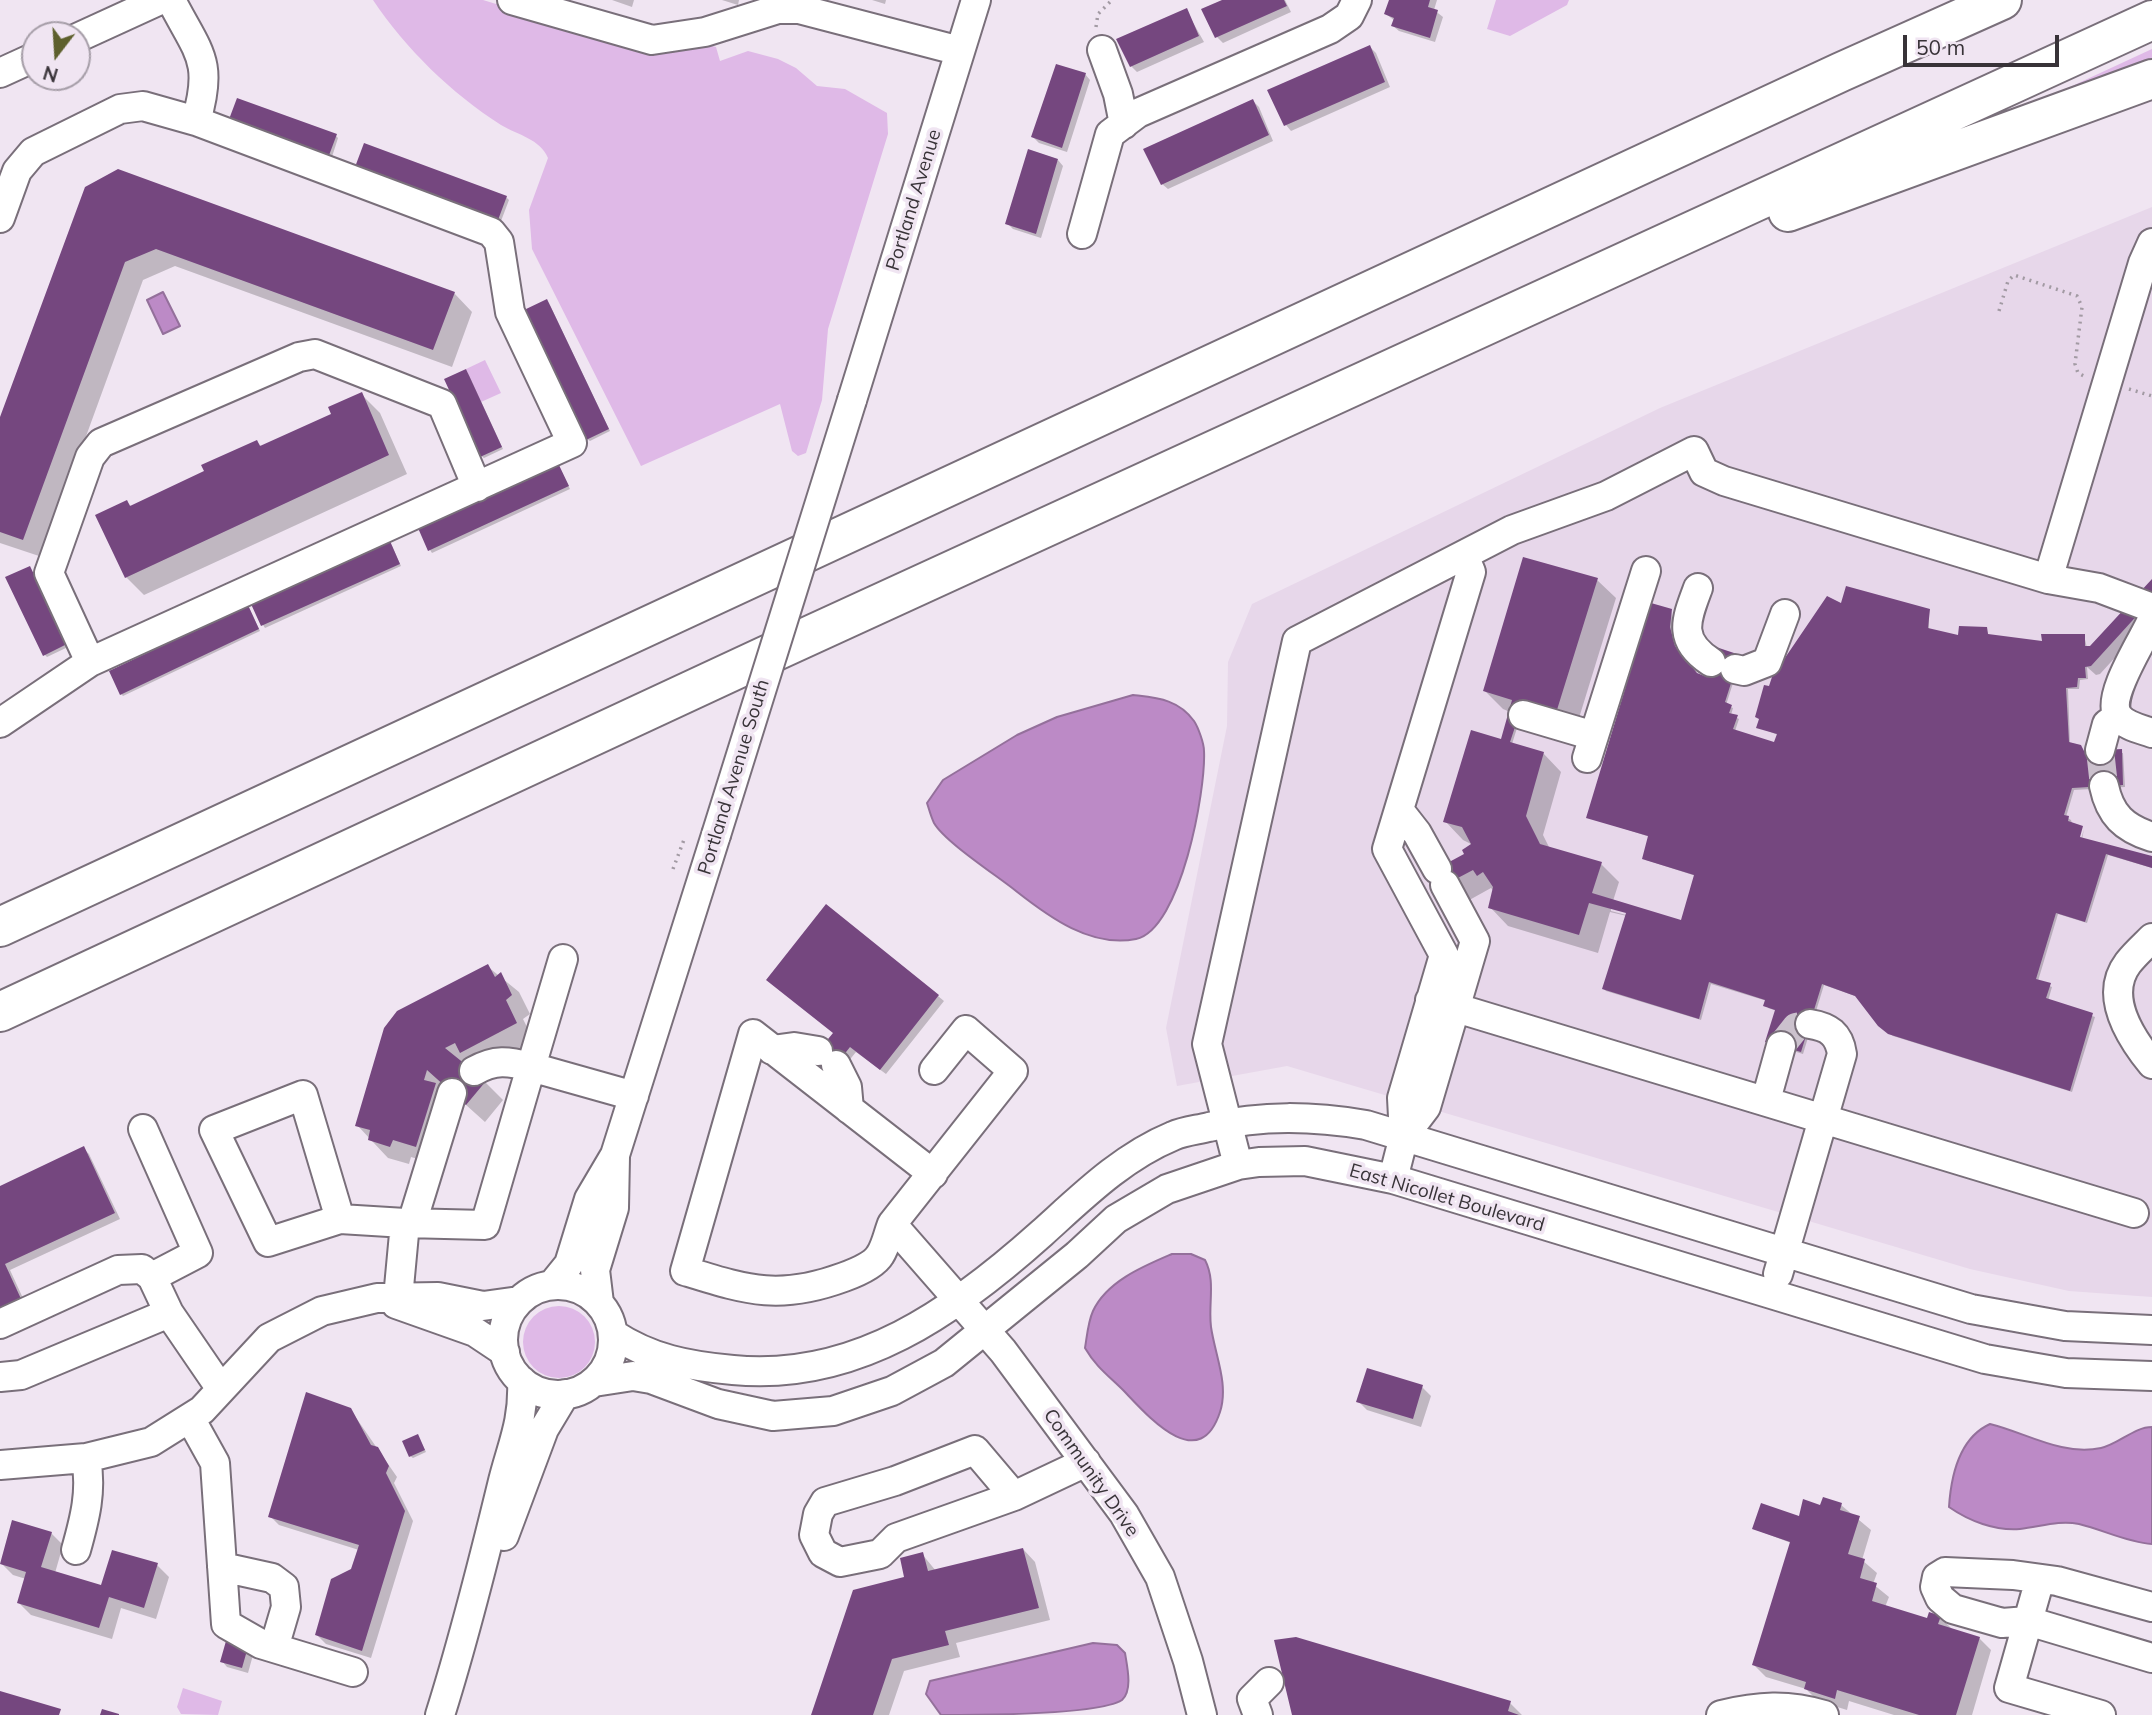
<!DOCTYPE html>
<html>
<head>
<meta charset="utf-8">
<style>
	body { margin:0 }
	#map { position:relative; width:2152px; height:1715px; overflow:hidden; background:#f0e5f2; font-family:Mulish,sans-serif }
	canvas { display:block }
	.north { position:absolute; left:21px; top:21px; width:70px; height:70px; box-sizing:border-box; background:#f0e5f2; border:2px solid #a69ea8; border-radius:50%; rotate:197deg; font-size:19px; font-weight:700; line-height:28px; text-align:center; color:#383338 }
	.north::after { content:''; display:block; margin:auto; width:24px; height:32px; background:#5e602d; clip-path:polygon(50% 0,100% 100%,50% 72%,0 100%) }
	.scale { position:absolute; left:1903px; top:35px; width:156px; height:32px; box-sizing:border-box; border:4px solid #383338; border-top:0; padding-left:9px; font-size:21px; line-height:24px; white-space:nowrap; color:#383338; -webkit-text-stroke:5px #f0e5f2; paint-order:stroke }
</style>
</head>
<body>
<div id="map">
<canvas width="2152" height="1715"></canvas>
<div class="north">N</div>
<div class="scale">50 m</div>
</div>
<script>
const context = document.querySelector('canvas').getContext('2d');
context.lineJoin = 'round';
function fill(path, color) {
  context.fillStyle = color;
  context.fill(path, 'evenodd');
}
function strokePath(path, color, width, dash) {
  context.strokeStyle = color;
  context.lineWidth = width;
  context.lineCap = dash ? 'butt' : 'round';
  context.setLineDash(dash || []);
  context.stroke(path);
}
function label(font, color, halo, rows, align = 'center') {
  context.font = font + ' Mulish,sans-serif';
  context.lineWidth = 7;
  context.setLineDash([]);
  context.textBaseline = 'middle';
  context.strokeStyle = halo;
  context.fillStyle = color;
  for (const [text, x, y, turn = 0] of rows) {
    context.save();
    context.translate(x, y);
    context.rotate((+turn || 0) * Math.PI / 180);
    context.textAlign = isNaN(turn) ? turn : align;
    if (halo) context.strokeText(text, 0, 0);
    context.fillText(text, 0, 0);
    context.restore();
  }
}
fill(new Path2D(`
	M 2152,207 L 2152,1297 L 2069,1291 L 1970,1269 L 1287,1066 L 1177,1086 L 1166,1028 L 1227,726 L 1228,662 L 1252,604 L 1660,408 Z`), '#e7d7ea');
fill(new Path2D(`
	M 373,0 L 483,0 L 640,48 L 705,44 L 716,47 L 720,61 L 748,51 L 778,59 L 796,68 L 817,86 L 845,89 L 887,113 L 888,134 L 828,329 L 822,400 L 806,453 L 798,456 L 792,451 L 780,404 L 641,466 L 532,249 L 529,210 L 548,158 C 540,139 518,135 501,125 C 451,93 406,49 373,0 Z
	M 1496,0 L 1569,0 L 1567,5 L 1510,36 L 1487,29 Z
	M 2152,49 L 2152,64 L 2044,99 Z
	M 485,360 L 501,393 L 481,402 L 466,369 Z
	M523 1342a36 36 0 1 1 72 0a36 36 0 1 1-72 0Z
	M 183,1688 L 222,1701 L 218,1715 L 181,1714 L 177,1707 Z`), '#dfb9e7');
const water = new Path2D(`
	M 163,292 L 180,326 L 163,334 L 147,300 Z
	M 1133,695 C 1157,698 1178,699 1194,721 C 1198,727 1204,743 1204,751 C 1206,790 1181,929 1136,939 C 1091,948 1049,917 1016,891 C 996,875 945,842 934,823 C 931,817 929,809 927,803 L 943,780 L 1017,735 L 1057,717 Z
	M 1172,1254 L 1191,1254 L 1205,1260 C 1216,1281 1208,1304 1211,1327 C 1215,1355 1229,1384 1220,1412 C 1199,1476 1147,1415 1124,1391 C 1109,1376 1096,1367 1085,1348 C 1087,1336 1088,1322 1093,1311 C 1107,1281 1144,1266 1172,1254 Z
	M 1990,1424 C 2027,1433 2061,1456 2101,1448 C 2119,1444 2134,1427 2152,1427 L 2152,1544 C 2126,1542 2104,1530 2079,1524 C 2058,1520 2040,1527 2020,1529 C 1995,1531 1969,1521 1949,1507 C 1951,1476 1959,1438 1990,1424 Z
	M 1093,1643 L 1117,1645 L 1125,1653 C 1127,1666 1133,1690 1122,1700 C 1099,1715 977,1715 941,1715 L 926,1694 L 930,1681 Z`);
fill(water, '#bc8ac6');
strokePath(water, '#94709b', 2);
fill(new Path2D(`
	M 612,0 L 634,0 L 632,7 Z
	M 722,0 L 739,0 L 738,5 Z
	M 872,0 L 886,0 L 885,4 Z
	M 1226,0 L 1285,0 L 1291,12 L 1223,43 L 1217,37 Z
	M 1390,0 L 1437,0 L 1434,10 L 1443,17 L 1435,42 L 1399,31 L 1393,26 L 1395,21 L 1386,14 Z
	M 1186,10 L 1204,42 L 1137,72 L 1131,66 Z
	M 1370,47 L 1376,53 L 1390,87 L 1291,131 L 1286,125 Z
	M 1085,74 L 1090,80 L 1067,152 L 1039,143 L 1033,137 Z
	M 1253,101 L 1259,107 L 1273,141 L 1168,189 L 1162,184 Z
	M 232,124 L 336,136 L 338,138 L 331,160 Z
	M 1058,160 L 1063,166 L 1041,238 L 1013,229 L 1007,223 Z
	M 359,169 L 506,197 L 509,200 L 501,221 Z
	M 86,188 L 454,293 L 472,312 L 452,367 L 175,266 L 143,280 L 42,557 L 0,543 L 0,422 Z
	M 549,303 L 610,431 L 590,441 L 587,439 Z
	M 468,373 L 503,449 L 484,458 L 481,456 Z
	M 361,394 L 380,413 L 407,474 L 144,595 L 126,577 L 127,502 L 132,507 L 206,472 L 257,442 L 262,447 L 333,415 Z
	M 558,465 L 570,489 L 432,553 L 430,550 L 420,529 Z
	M 392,546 L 401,566 L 265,628 L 263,625 L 253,605 Z
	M 31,570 L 68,647 L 47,657 L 45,655 Z
	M 1597,580 L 1616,598 L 1575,731 L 1521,715 L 1512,744 L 1543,753 L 1561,772 L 1543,835 L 1550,849 L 1601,864 L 1619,882 L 1613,901 L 1688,924 L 1696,876 L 1646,860 L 1644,858 L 1650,837 L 1588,817 L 1671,610 L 1676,650 L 1697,675 L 1708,680 L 1741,658 L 1726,705 L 1733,708 L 1731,715 L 1739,719 L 1735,731 L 1776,744 L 1778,735 L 1758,727 L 1771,688 L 1842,605 L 1929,610 L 1929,630 L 1959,637 L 1986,629 L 1989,636 L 2045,643 L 2084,635 L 2087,648 L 2091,648 L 2152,582 L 2152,617 L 2100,674 L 2096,675 L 2087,667 L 2088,679 L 2080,680 L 2079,689 L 2068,689 L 2070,744 L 2084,753 L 2123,753 L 2125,787 L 2074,790 L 2066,817 L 2071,820 L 2079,846 L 2084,829 L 2082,839 L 2152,858 L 2152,868 L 2108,855 L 2087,923 L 2058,914 L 2038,981 L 2052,987 L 2048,1001 L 2095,1017 L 2072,1092 L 1893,1036 L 1882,1028 L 1858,997 L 1824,985 L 1803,1054 L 1770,1044 L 1777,1011 L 1768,1008 L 1767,1001 L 1711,984 L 1701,1020 L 1606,991 L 1604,989 L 1627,916 L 1610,912 L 1598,953 L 1508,926 L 1490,907 L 1494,891 L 1491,888 L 1455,908 L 1437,889 L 1473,845 L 1463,840 L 1445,821 L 1502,741 L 1510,712 L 1503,709 L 1485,691 ZM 1611,907 L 1635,914 L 1634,917 L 1611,911 Z
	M 250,610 L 260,631 L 123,696 L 121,694 Z
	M 487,966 L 519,992 L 530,1014 L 523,1019 L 534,1041 L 480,1071 L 485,1082 L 503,1100 L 485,1122 L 446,1087 L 435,1164 L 411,1157 L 409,1164 L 388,1158 L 357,1125 Z
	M 938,996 L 944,1001 L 886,1074 L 856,1052 L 834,1079 L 812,1061 Z
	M 84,1149 L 89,1154 L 120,1219 L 10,1270 L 27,1307 L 0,1318 L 0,1187 Z
	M 1422,1387 L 1431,1396 L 1421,1427 L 1367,1410 L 1358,1401 Z
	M 350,1409 L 397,1477 L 394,1483 L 413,1521 L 371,1658 L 326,1644 L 317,1635 L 353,1570 L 359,1550 L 279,1525 L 270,1516 Z
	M 418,1436 L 426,1452 L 413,1458 L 410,1456 Z
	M 1841,1505 L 1871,1530 L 1862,1560 L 1877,1573 L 1873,1584 L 1889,1597 L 1885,1607 L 1928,1621 L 1940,1617 L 1953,1630 L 1979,1638 L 1991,1650 L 1972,1715 L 1894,1715 L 1849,1701 L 1847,1710 L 1818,1701 L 1806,1689 L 1766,1677 L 1754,1665 L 1791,1543 L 1754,1529 L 1799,1518 L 1821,1507 Z
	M 51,1533 L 63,1545 L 55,1573 L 102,1587 L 157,1565 L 169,1577 L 156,1619 L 121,1608 L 112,1639 L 31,1615 L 19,1603 L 26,1579 L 13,1575 L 1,1563 Z
	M 1023,1549 L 1035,1562 L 1050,1620 L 956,1643 L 960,1657 L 904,1671 L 889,1715 L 813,1715 L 922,1554 L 936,1571 Z
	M 247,1649 L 253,1655 L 248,1673 L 227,1667 L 222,1661 Z
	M 1510,1703 L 1522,1715 L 1293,1715 Z`), '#0003');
fill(new Path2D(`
	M 1222,0 L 1284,0 L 1287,6 L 1215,38 L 1201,9 Z
	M 1389,0 L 1430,0 L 1428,7 L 1438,10 L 1430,38 L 1391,26 L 1394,18 L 1384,14 Z
	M 1187,8 L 1199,36 L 1130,67 L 1116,39 Z
	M 1370,45 L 1385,82 L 1284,126 L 1267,90 Z
	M 1056,64 L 1086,73 L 1062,148 L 1031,137 Z
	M 237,98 L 337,134 L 328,158 L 228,122 Z
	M 1253,99 L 1269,135 L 1161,185 L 1143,149 Z
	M 364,143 L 507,196 L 498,220 L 355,167 Z
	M 1028,149 L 1058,159 L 1036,234 L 1005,224 Z
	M 118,169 L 455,292 L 433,350 L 156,249 L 125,262 L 23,540 L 0,532 L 0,417 L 85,187 Z
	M 547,299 L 609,429 L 586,440 L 524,310 Z
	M 466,369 L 502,447 L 480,457 L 444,379 Z
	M 362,392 L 389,455 L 125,578 L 95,515 L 127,500 L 130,506 L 204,471 L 201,465 L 257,440 L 260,446 L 331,414 L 328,407 Z
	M 558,463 L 569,486 L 428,551 L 418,528 Z
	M 390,541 L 400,564 L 261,626 L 251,604 Z
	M 1523,557 L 1598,578 L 1556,713 L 1523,703 L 1510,742 L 1544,752 L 1526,816 L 1540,844 L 1602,862 L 1592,893 L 1681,920 L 1694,875 L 1642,859 L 1648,836 L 1586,818 L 1651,603 L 1672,609 L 1670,627 L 1675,646 L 1697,673 L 1707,677 L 1716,647 L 1740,655 L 1725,702 L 1732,705 L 1729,713 L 1738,715 L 1733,729 L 1774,742 L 1777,734 L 1756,728 L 1759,719 L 1755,717 L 1764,685 L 1769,686 L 1772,677 L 1827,596 L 1841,603 L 1846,586 L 1930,609 L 1928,628 L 1958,635 L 1959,626 L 1987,627 L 1988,634 L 2042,641 L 2041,634 L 2085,634 L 2085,646 L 2090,646 L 2152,579 L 2152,599 L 2091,666 L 2085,667 L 2086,678 L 2078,678 L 2077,687 L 2066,688 L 2069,742 L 2081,745 L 2084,751 L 2122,749 L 2123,785 L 2072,788 L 2064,815 L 2069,816 L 2068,821 L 2083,826 L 2080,837 L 2152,856 L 2152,868 L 2106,854 L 2085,922 L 2056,913 L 2036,979 L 2051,983 L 2046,998 L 2093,1013 L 2070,1091 L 1888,1034 L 1878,1026 L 1855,996 L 1822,984 L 1801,1052 L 1765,1042 L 1775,1010 L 1763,1006 L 1765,1000 L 1709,982 L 1699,1019 L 1602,989 L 1626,913 L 1589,903 L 1579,935 L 1488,908 L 1493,887 L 1483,872 L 1477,876 L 1473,870 L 1435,890 L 1427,874 L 1464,854 L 1462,850 L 1471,844 L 1462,827 L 1443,822 L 1471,730 L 1501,739 L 1512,700 L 1483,691 Z
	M 30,566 L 67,644 L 43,656 L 5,577 Z
	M 248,605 L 259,629 L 120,695 L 109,671 Z
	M 826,904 L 939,995 L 880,1070 L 850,1047 L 828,1075 L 810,1061 L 833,1033 L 766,980 Z
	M 488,964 L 495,977 L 501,972 L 512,995 L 506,1000 L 517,1023 L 460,1053 L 455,1043 L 445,1048 L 486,1081 L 466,1105 L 427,1070 L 424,1080 L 436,1083 L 416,1147 L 393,1140 L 390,1147 L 368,1140 L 370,1130 L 355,1126 L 384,1028 L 397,1011 Z
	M 84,1146 L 115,1213 L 5,1264 L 22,1301 L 0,1311 L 0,1186 Z
	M 1367,1368 L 1423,1385 L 1413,1419 L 1356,1402 Z
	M 306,1392 L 351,1408 L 371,1445 L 378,1447 L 389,1466 L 386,1473 L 405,1511 L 362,1651 L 315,1635 L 331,1579 L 351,1569 L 359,1545 L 268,1517 Z
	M 418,1434 L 425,1450 L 409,1457 L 402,1441 Z
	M 1823,1497 L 1842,1503 L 1840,1510 L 1860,1516 L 1848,1554 L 1865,1559 L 1860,1578 L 1877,1583 L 1872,1601 L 1927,1618 L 1929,1612 L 1941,1616 L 1938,1624 L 1980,1637 L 1956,1715 L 1919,1715 L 1837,1690 L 1835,1699 L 1804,1689 L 1806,1682 L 1752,1665 L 1790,1542 L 1752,1529 L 1761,1503 L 1799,1516 L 1803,1499 L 1820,1505 Z
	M 12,1520 L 52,1532 L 41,1567 L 101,1585 L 112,1550 L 158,1563 L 144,1608 L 109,1597 L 99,1628 L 17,1603 L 26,1572 L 0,1564 Z
	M 1023,1548 L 1039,1608 L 945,1631 L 949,1645 L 892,1659 L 873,1715 L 811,1715 L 853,1590 L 904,1577 L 900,1558 L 923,1552 L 928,1571 Z
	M 1296,1637 L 1511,1701 L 1508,1711 L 1519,1715 L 1292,1715 L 1274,1640 Z
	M 226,1641 L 248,1647 L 242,1668 L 220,1662 Z
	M 0,1691 L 61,1709 L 59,1715 L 0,1715 Z
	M 102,1709 L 119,1714 L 119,1715 L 100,1715 Z`), '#75477f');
strokePath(new Path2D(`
	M 2100,750 L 2104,786
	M 1781,1046 L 1796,1027 L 1810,1024`), '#cbc1cd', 28, [28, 14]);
const minor = new Path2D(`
	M 512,0 L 652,40 L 705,32 L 778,9 L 799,9 L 960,51
	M 77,38 L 160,0
	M 1102,50 L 1118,94 L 1124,124
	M 0,73 L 35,57
	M 0,218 L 17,171 L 33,152 L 120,109 L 143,106 L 196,121
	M 1082,234 L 1110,134 L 1138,113 L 1330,29 L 1349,16 L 1357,0
	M 852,400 L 976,0
	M 2048,579 L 2143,263 L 2152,243
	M 1698,588 C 1686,620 1677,640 1711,662
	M 2152,620 C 2144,639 2105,697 2118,716 C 2125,726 2141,729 2152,733
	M 90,662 L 49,573 L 90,457 L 101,443 L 299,357 L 315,354 L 442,404 L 477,487
	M 1735,669 L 1744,671 L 1767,662 L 1785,614
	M 1523,715 L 1594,736
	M 0,723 L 90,662 L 572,443 L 510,312 L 499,242 L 491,232 L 196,121 C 214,60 198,53 171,0
	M 2100,750 L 2107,724 L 2118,716
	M 1587,758 L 1646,571
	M 2104,786 C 2110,815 2124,828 2152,837
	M 1399,810 L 1417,833 L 1437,869
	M 2152,938 C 2144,946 2135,954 2128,963 C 2103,996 2130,1037 2152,1064
	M 1430,1000 L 2134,1213
	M 772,1050 L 794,1047 L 818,1051
	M 836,1065 L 847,1087 L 849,1109
	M 934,1070 L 966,1030 L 1013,1071 L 892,1224 L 1003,1351 L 1124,1514 L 1160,1577 L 1188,1661 L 1202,1715
	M 474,1071 C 495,1059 508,1061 531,1067 L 563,959
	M 1766,1100 L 1781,1046
	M 143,1129 L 198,1253 L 152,1277 L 169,1313
	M 1404,1136 L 1426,1107 L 1475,941 L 1445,885
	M 1238,1165 L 1207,1044 L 1297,641 L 1512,530 L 1606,496 L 1694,451 L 1704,472 L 1724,481 L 2048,579 L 2099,588 L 2152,608
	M 1393,1179 L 1404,1136 L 1402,1098 L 1444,955 L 1387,849 L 1471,572 L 1464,555
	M 340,1219 L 303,1095 L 214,1130 L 268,1242 L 340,1219 L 405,1223
	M 412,1223 L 452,1093
	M 892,1224 C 888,1234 886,1246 880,1255 C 874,1265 855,1273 844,1277 C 779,1301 747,1290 685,1271 L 753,1034 L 933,1174
	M 1778,1274 L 1842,1054 C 1839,1034 1829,1027 1810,1024
	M 552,1285 L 569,1264 L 589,1199 L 615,1155 L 716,835
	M503 1340a55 55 0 1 1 110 0a55 55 0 1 1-110 0Z
	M 398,1298 L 405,1223 L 485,1225 L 531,1067 L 634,1096
	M 599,1303 L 595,1270 L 614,1208 L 615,1157
	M 396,1304 L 475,1332 L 505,1352
	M 0,1324 L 118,1270 L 142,1269 L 152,1277
	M 613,1334 C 651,1359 688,1366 733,1370 C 856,1382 955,1311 1042,1233 C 1082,1197 1122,1157 1173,1136 C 1184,1131 1197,1130 1209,1127 C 1263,1115 1312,1116 1366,1125 L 1971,1309 L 2065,1326 L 2152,1330
	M 0,1377 L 21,1375 L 169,1313 L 221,1389
	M 594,1382 L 633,1376 L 651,1379 L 718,1404 L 773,1416 L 833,1411 L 892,1391 L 944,1363 L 1077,1255 L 1116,1219 L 1167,1189 L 1238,1165 L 1259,1162 L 1305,1161 L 1393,1179 L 1985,1359 L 2066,1373 L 2152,1376
	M 190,1418 L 215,1463 L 226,1624 L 261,1644 L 353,1672
	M 0,1465 L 86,1458 L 151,1442 L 202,1410 L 269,1338 L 322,1311 L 377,1298 L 438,1297 L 483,1306 L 519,1301
	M 1014,1496 L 975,1450 L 895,1481 L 825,1502 L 818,1514 L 814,1535 L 823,1553 L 840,1562 L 880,1554 L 896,1538 L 1014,1496 L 1086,1462
	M 504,1536 L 544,1429 L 565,1394
	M 76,1550 C 85,1518 92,1491 86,1458
	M 222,1567 L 272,1578 L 284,1587 L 286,1607 L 274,1648
	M 2040,1579 L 2009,1688 L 2101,1715
	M 2152,1607 L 2057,1581 L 2013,1575 L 1945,1572 L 1937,1577 L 1935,1587 L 1940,1598 L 1953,1609 L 2002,1623 L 2028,1621 L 2152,1658
	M 440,1715 C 464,1639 483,1563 502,1485 C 511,1447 524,1423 522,1381
	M 1258,1715 L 1252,1699 L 1269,1682
	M 1721,1715 C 1758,1706 1788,1704 1824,1715`);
const highway = new Path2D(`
	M 1788,212 L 2152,79
	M 0,927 L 1841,72 L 2002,0
	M 0,1012 L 765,656 L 2152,20`);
strokePath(minor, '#796f7a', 32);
strokePath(highway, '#796f7a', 42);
strokePath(new Path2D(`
	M 1096,27 L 1098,14 L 1112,0
	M 1999,311 L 2008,281 L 2014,275 L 2077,296 L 2082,307 L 2075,364 L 2078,373 L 2084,376
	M 2129,389 L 2152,396
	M 673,869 L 685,837`), '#a29aa3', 3.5, [2, 5]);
strokePath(minor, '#fff', 28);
strokePath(highway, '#fff', 38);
const minorBridge = new Path2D(`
	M 716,835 L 852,400`);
strokePath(minorBridge, '#796f7a', 32, []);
strokePath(minorBridge, '#fff', 28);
label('19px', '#383338', '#f0e5f2', [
	["Portland Avenue",914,200,-73],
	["Portland Avenue South",734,777,-73],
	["East Nicollet Boulevard",1447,1198,16],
	["Community Drive",1091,1473,55]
]);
</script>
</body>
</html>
